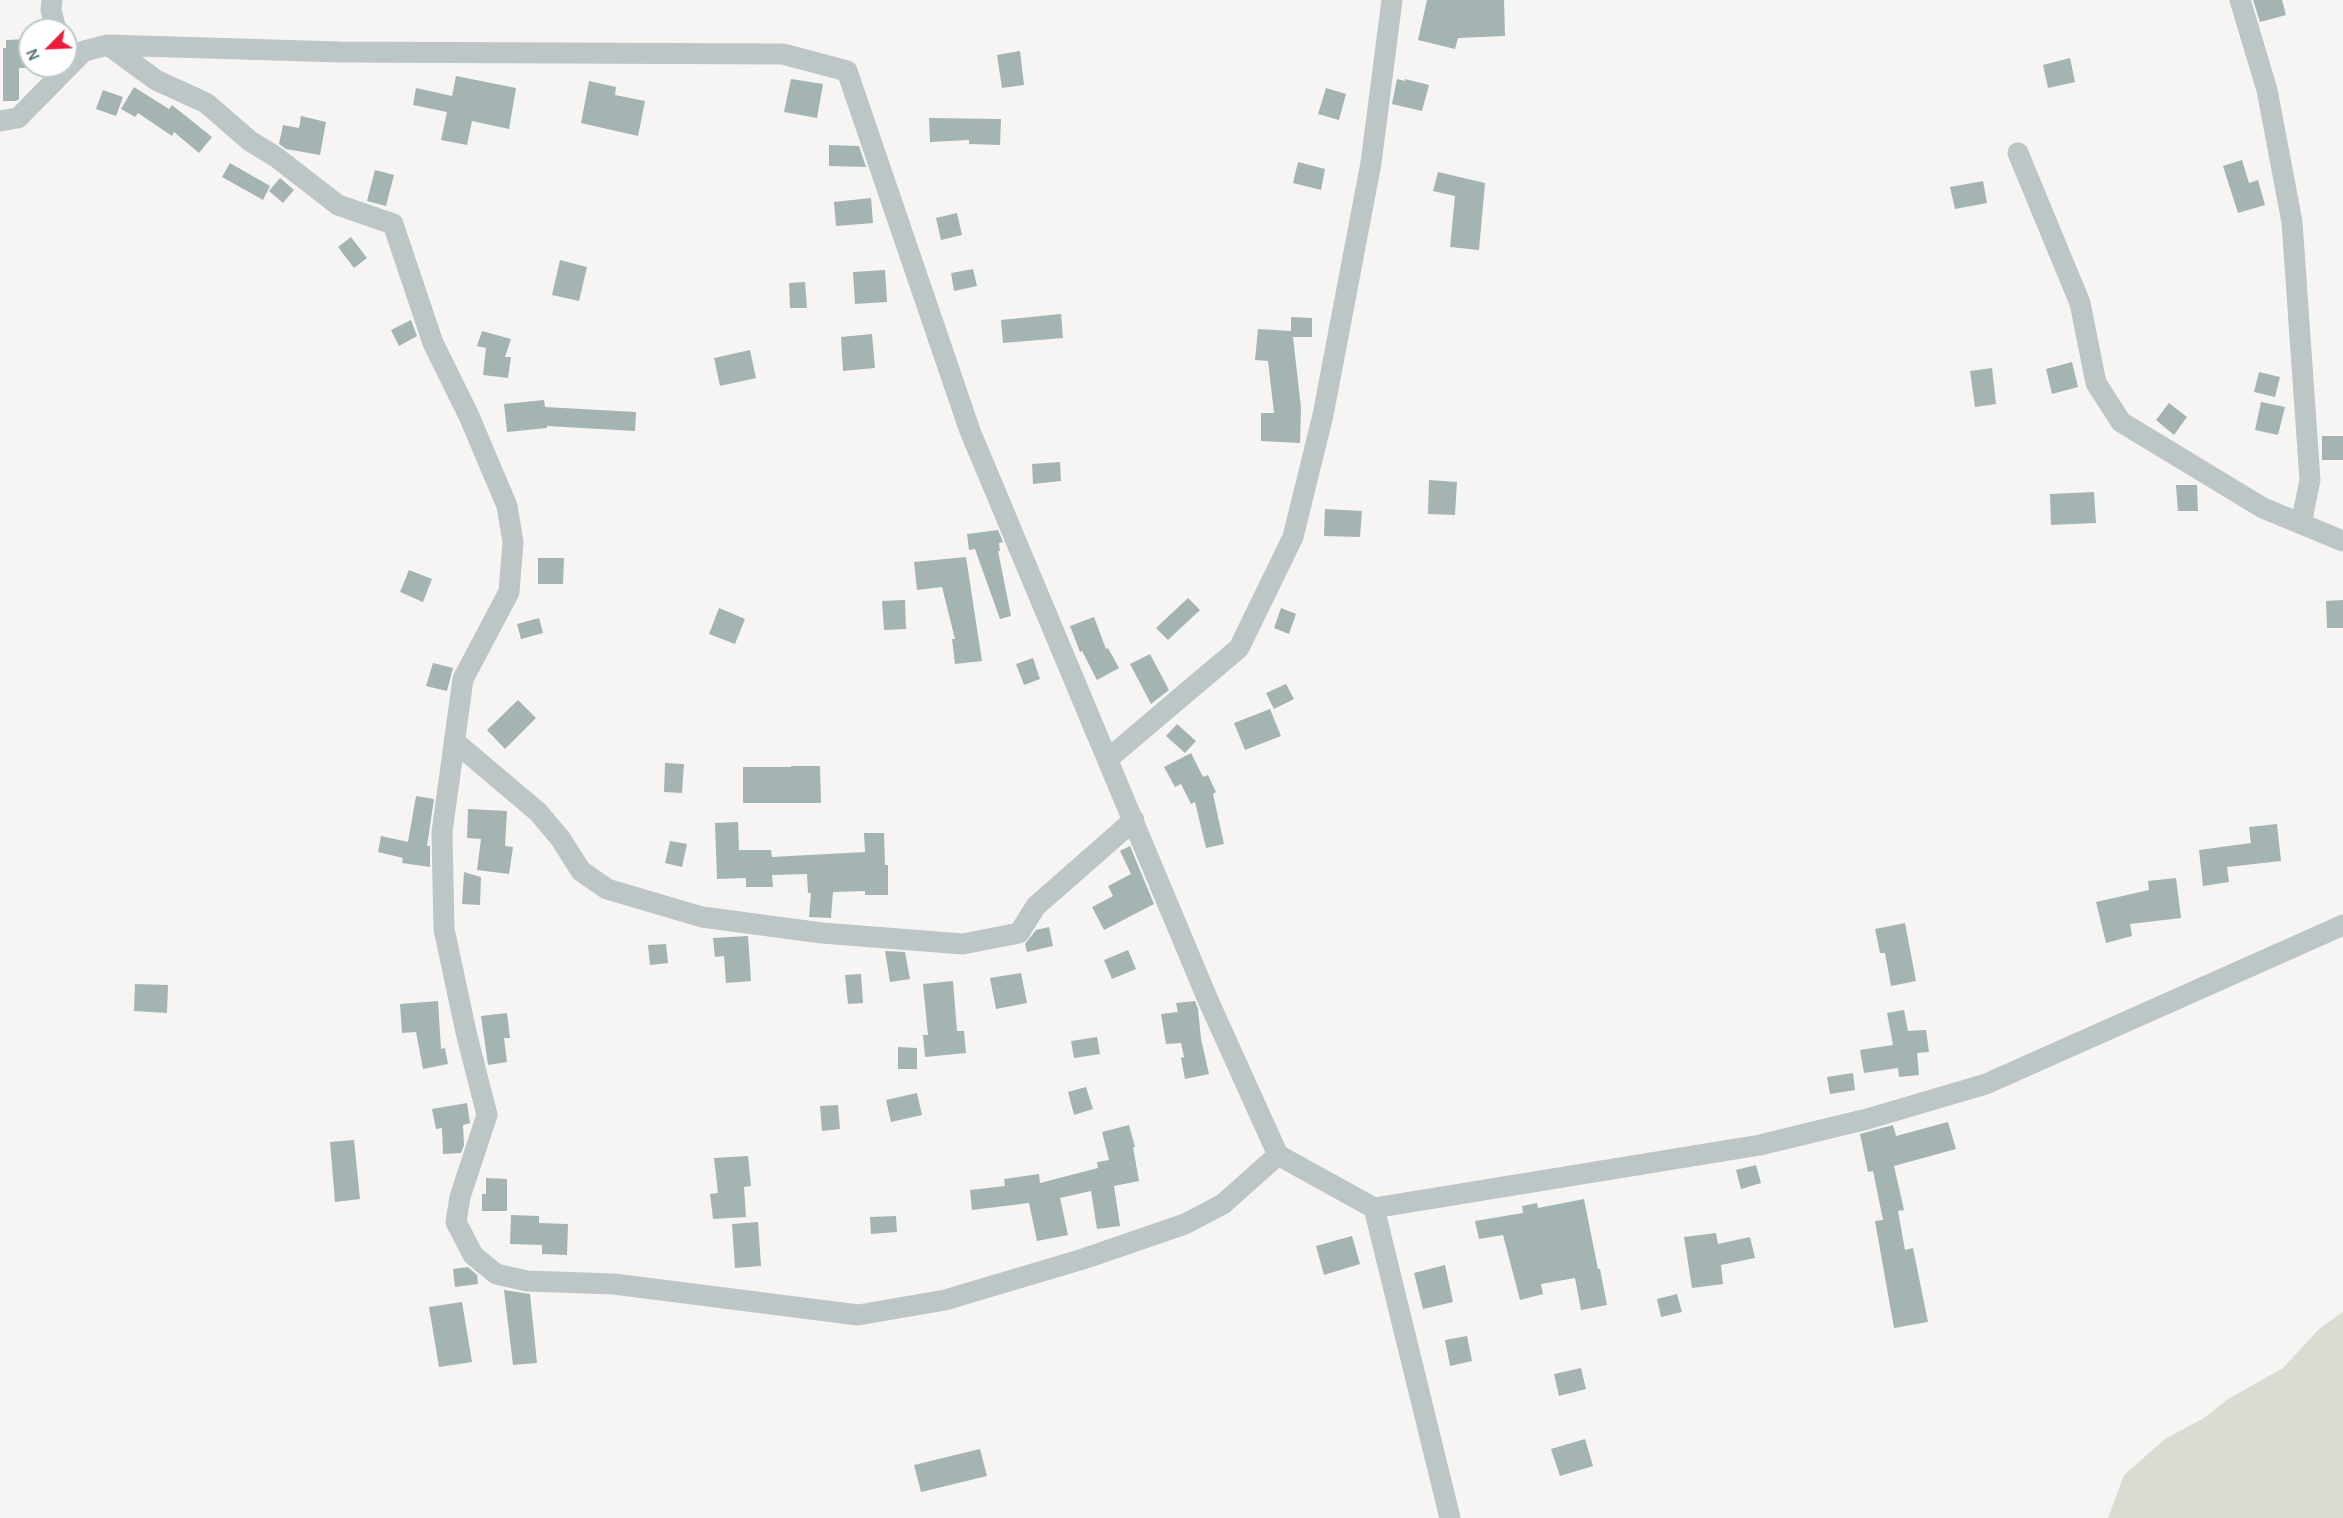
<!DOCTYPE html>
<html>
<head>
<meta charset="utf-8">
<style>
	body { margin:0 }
	#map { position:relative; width:2343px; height:1518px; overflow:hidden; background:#f7f5f3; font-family:"Alegreya Sans",sans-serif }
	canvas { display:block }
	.north { position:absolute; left:18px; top:18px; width:60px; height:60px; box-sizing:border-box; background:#fff; border:2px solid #bdc9ca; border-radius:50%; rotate:246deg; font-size:16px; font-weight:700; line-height:24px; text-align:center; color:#5b787a }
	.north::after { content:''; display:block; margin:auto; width:21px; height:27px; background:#f01a3a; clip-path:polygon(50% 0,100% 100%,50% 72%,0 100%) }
</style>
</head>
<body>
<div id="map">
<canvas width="2343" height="1518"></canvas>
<div class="north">N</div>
</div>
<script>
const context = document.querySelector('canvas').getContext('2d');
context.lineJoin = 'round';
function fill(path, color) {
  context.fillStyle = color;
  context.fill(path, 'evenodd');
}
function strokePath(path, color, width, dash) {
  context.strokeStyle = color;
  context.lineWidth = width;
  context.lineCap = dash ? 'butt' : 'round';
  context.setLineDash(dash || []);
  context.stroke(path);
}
fill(new Path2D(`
	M 2343,1312 L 2343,1518 L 2108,1518 L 2124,1475 L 2165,1439 L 2204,1418 L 2228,1399 L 2283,1368 L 2320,1328 Z`), '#dadcd2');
fill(new Path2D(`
	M 1427,0 L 1504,0 L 1505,36 L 1458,38 L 1455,49 L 1418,40 Z
	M 2253,0 L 2282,0 L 2286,15 L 2260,22 Z
	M 30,39 L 30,68 L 19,68 L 19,99 L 16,101 L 3,101 L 3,48 L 6,48 L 6,40 Z
	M 1020,51 L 1024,85 L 1002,88 L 997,55 Z
	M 2070,58 L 2075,82 L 2048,88 L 2043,65 Z
	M 456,76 L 516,88 L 509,129 L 472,121 L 467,145 L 441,140 L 447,112 L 413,105 L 416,88 L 452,96 Z
	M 791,79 L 823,84 L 817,118 L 784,112 Z
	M 1397,79 L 1405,81 L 1405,79 L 1429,85 L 1422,111 L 1392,104 Z
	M 589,81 L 616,87 L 615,95 L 645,101 L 638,136 L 581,123 Z
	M 134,87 L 169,109 L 172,105 L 212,137 L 199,153 L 174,132 L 172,136 L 138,113 L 135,117 L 121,109 Z
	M 1326,88 L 1346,94 L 1339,120 L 1318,114 Z
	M 103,90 L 123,97 L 116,116 L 96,109 Z
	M 301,116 L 326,122 L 320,155 L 286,149 L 279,144 L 283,125 L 299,128 Z
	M 929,118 L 1001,119 L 1000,145 L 969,144 L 969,140 L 930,142 Z
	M 829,145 L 859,146 L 866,167 L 829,166 Z
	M 2242,160 L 2249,183 L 2258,180 L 2265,205 L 2238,213 L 2223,166 Z
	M 1298,162 L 1325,169 L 1321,190 L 1293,183 Z
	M 230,163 L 270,186 L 263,200 L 222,177 Z
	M 375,170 L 394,175 L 386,206 L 367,201 Z
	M 1438,172 L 1485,183 L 1479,250 L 1450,247 L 1455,196 L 1433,191 Z
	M 280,178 L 294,190 L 283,203 L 269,191 Z
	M 1983,181 L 1987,203 L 1955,209 L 1950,187 Z
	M 871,198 L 873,223 L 836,226 L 834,202 Z
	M 957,213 L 962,235 L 941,240 L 936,218 Z
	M 351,237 L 367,258 L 354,268 L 338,247 Z
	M 560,260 L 587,267 L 579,301 L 552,295 Z
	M 973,269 L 977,286 L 954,291 L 951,273 Z
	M 885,270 L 887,302 L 855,304 L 853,272 Z
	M 805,282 L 807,308 L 790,308 L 789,283 Z
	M 1061,314 L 1063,338 L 1003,343 L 1001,320 Z
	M 1291,317 L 1312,318 L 1312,337 L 1293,337 L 1301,408 L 1300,443 L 1261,441 L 1261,413 L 1274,413 L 1268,361 L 1255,360 L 1258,329 L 1291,331 Z
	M 411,320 L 417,336 L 399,346 L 391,330 Z
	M 482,331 L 511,339 L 505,357 L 511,357 L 508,378 L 483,375 L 486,348 L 477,346 Z
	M 872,334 L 875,368 L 843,371 L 841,337 Z
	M 750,350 L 756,378 L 720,386 L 714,358 Z
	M 2072,362 L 2078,387 L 2052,394 L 2046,369 Z
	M 1992,368 L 1996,404 L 1975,407 L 1970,371 Z
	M 2259,372 L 2280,377 L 2275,397 L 2254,392 Z
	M 544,400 L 545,407 L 636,412 L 635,431 L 547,426 L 547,428 L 507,432 L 504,404 Z
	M 2261,402 L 2285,407 L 2278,435 L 2255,430 Z
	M 2169,403 L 2187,417 L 2174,435 L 2156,420 Z
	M 2322,436 L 2343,436 L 2343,460 L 2322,460 Z
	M 1060,462 L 1061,481 L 1033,484 L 1032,464 Z
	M 1429,480 L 1457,482 L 1455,515 L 1428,514 Z
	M 2176,485 L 2197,485 L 2198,511 L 2178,511 Z
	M 2094,492 L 2096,523 L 2051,525 L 2050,494 Z
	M 1325,509 L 1362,511 L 1360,537 L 1324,536 Z
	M 998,530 L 1003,542 L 999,543 L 1000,551 L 998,551 L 1011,616 L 1000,619 L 975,549 L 969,550 L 967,534 Z
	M 966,557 L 982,661 L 955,664 L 952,639 L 955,639 L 942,587 L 917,590 L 914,562 Z
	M 538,558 L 564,558 L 563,584 L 538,584 Z
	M 409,570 L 432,579 L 423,602 L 400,592 Z
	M 1188,598 L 1200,610 L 1168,640 L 1156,628 Z
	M 905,600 L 906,629 L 884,630 L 882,601 Z
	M 2343,600 L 2343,628 L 2327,628 L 2326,601 Z
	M 719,608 L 745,619 L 735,644 L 709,634 Z
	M 1281,608 L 1296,614 L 1289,634 L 1274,628 Z
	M 1094,617 L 1106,649 L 1108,648 L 1119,668 L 1097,680 L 1082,651 L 1080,652 L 1070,626 Z
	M 539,618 L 543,633 L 521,639 L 517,624 Z
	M 1150,654 L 1169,690 L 1151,704 L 1130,664 Z
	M 1033,658 L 1040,679 L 1024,685 L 1016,664 Z
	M 433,663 L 453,668 L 447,691 L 426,686 Z
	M 1286,684 L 1294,699 L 1274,709 L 1266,693 Z
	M 518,700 L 536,718 L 505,749 L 487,730 Z
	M 1270,709 L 1281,736 L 1245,750 L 1234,723 Z
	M 1177,724 L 1196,741 L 1185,753 L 1166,736 Z
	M 1191,753 L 1203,777 L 1208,775 L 1216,792 L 1213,794 L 1224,844 L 1206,848 L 1195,802 L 1191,804 L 1181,784 L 1175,787 L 1164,767 Z
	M 665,763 L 684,764 L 682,793 L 664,792 Z
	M 791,766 L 820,766 L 821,803 L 743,803 L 743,767 L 791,767 Z
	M 416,796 L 434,799 L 427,846 L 430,846 L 430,867 L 402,863 L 403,858 L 378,852 L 381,836 L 408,842 Z
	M 468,809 L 507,811 L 505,846 L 513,847 L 509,874 L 477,870 L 481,839 L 467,838 Z
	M 738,822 L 739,850 L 771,850 L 772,857 L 865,852 L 864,833 L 884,833 L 885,865 L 888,865 L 888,895 L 865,895 L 865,891 L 833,892 L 831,918 L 809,917 L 811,893 L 808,893 L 807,874 L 772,875 L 773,887 L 746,887 L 746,878 L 717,879 L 715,823 Z
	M 2277,824 L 2281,861 L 2227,867 L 2229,882 L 2203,886 L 2199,850 L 2251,843 L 2249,827 Z
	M 670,841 L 687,844 L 682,867 L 665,863 Z
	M 1130,846 L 1154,904 L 1104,930 L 1092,907 L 1113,896 L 1108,886 L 1131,874 L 1120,851 Z
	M 464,872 L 481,877 L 480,905 L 462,904 Z
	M 2176,878 L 2181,918 L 2130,924 L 2132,936 L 2106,943 L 2096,902 L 2149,890 L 2148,881 Z
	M 1905,923 L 1916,981 L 1891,986 L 1885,953 L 1880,953 L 1875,929 Z
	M 1049,927 L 1053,946 L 1027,952 L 1025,944 L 1036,930 Z
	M 748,936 L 751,981 L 726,983 L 724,956 L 715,957 L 713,938 Z
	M 666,944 L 668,963 L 650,965 L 648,945 Z
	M 1128,950 L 1136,969 L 1112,979 L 1104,960 Z
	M 885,951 L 905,952 L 910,979 L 890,982 Z
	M 1021,973 L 1027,1003 L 996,1009 L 990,978 Z
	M 861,974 L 863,1003 L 848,1004 L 845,975 Z
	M 953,981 L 957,1031 L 964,1031 L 966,1053 L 925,1057 L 923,1035 L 928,1035 L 923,984 Z
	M 135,984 L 168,985 L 167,1013 L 134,1011 Z
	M 438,1001 L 441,1049 L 445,1048 L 448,1064 L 423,1069 L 416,1032 L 402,1033 L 400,1004 Z
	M 1195,1001 L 1198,1009 L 1201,1039 L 1209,1074 L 1185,1079 L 1181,1058 L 1184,1057 L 1181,1043 L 1166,1044 L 1161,1014 L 1178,1012 L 1176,1003 Z
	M 1904,1010 L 1908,1031 L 1926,1030 L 1929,1052 L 1917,1053 L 1919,1075 L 1899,1077 L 1898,1068 L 1864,1073 L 1860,1050 L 1893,1045 L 1887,1013 Z
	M 507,1013 L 510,1038 L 504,1038 L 507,1062 L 488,1065 L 481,1016 Z
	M 1097,1037 L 1100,1054 L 1074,1058 L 1071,1041 Z
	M 898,1047 L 917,1048 L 917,1069 L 898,1069 Z
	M 1853,1073 L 1855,1090 L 1830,1094 L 1827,1077 Z
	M 1086,1087 L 1093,1109 L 1074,1115 L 1068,1092 Z
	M 917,1093 L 922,1115 L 891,1122 L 886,1100 Z
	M 467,1103 L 470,1123 L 463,1125 L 464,1145 L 461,1153 L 443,1154 L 442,1128 L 436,1129 L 432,1109 Z
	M 838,1105 L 840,1129 L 822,1131 L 820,1106 Z
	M 1948,1122 L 1956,1149 L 1894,1166 L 1904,1210 L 1898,1211 L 1905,1250 L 1913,1248 L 1928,1322 L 1894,1328 L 1875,1221 L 1883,1220 L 1873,1171 L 1868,1172 L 1860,1134 L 1893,1125 L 1896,1136 Z
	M 1129,1125 L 1135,1147 L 1133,1147 L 1139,1181 L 1114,1186 L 1120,1226 L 1097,1229 L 1091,1191 L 1060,1198 L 1068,1235 L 1037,1241 L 1029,1203 L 972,1210 L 970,1190 L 1005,1186 L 1004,1179 L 1039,1174 L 1040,1183 L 1098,1168 L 1097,1162 L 1109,1160 L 1102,1132 Z
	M 354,1140 L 360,1199 L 335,1202 L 330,1142 Z
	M 748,1156 L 751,1186 L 744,1187 L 746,1217 L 713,1219 L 710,1194 L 718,1193 L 714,1158 Z
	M 1756,1165 L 1761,1183 L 1741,1189 L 1736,1170 Z
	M 486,1178 L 507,1179 L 507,1211 L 482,1211 L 482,1194 L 486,1194 Z
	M 1584,1199 L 1598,1269 L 1600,1269 L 1607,1305 L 1581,1310 L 1575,1278 L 1541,1284 L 1543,1294 L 1520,1300 L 1503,1235 L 1479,1239 L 1475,1221 L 1523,1213 L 1522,1206 L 1537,1203 L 1538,1208 Z
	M 511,1215 L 539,1216 L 539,1223 L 568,1224 L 567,1255 L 542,1254 L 542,1245 L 510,1244 Z
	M 896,1216 L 897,1232 L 871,1234 L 870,1217 Z
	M 758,1222 L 761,1266 L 735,1268 L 732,1224 Z
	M 1716,1233 L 1718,1244 L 1750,1237 L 1755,1258 L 1721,1265 L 1723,1284 L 1692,1288 L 1684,1237 Z
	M 1352,1236 L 1360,1264 L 1324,1275 L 1316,1246 Z
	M 1445,1265 L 1453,1302 L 1423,1309 L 1414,1273 Z
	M 468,1267 L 477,1275 L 478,1284 L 455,1287 L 453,1269 Z
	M 504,1290 L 530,1294 L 537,1363 L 513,1365 Z
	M 1677,1294 L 1682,1312 L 1661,1317 L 1657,1299 Z
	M 462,1302 L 472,1362 L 439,1367 L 429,1307 Z
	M 1467,1336 L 1472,1361 L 1450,1366 L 1445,1340 Z
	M 1581,1368 L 1586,1389 L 1559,1396 L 1554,1374 Z
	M 1585,1439 L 1593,1466 L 1560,1476 L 1551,1449 Z
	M 980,1449 L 987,1476 L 921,1492 L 914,1465 Z`), '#a3b4b3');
strokePath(new Path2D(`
	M 52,0 L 51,10 L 56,30
	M 2240,0 L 2267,90 L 2292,222 L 2310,480 L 2301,524
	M 108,45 L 156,80 L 206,103 L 250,141 L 276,157 L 338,205 L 393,224 L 433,343 L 469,416 L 507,506 L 513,542 L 509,592 L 463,679 L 442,832 L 444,929 L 466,1032 L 487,1115 L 460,1197 L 456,1222 L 473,1255 L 496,1274 L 527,1281 L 614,1284 L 858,1315 L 945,1300 L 1083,1259 L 1185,1224 L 1223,1204 L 1278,1155
	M 0,121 L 18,118 L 84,51 L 108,45 L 339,52 L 783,54 L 847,71 L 970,431 L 1208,1000 L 1278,1155 L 1374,1208 L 1450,1518
	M 2018,153 L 2080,303 L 2096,383 L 2121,422 L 2263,508 L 2343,541
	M 454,741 L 538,812 L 560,838 L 581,871 L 607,889 L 702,917 L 822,933 L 963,944 L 1019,933 L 1036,906 L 1134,820
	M 1109,758 L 1239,648 L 1293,537 L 1323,415 L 1371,163 L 1392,0
	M 1374,1208 L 1760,1145 L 1867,1119 L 1986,1084 L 2343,925`), '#bcc6c6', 21);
</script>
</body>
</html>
